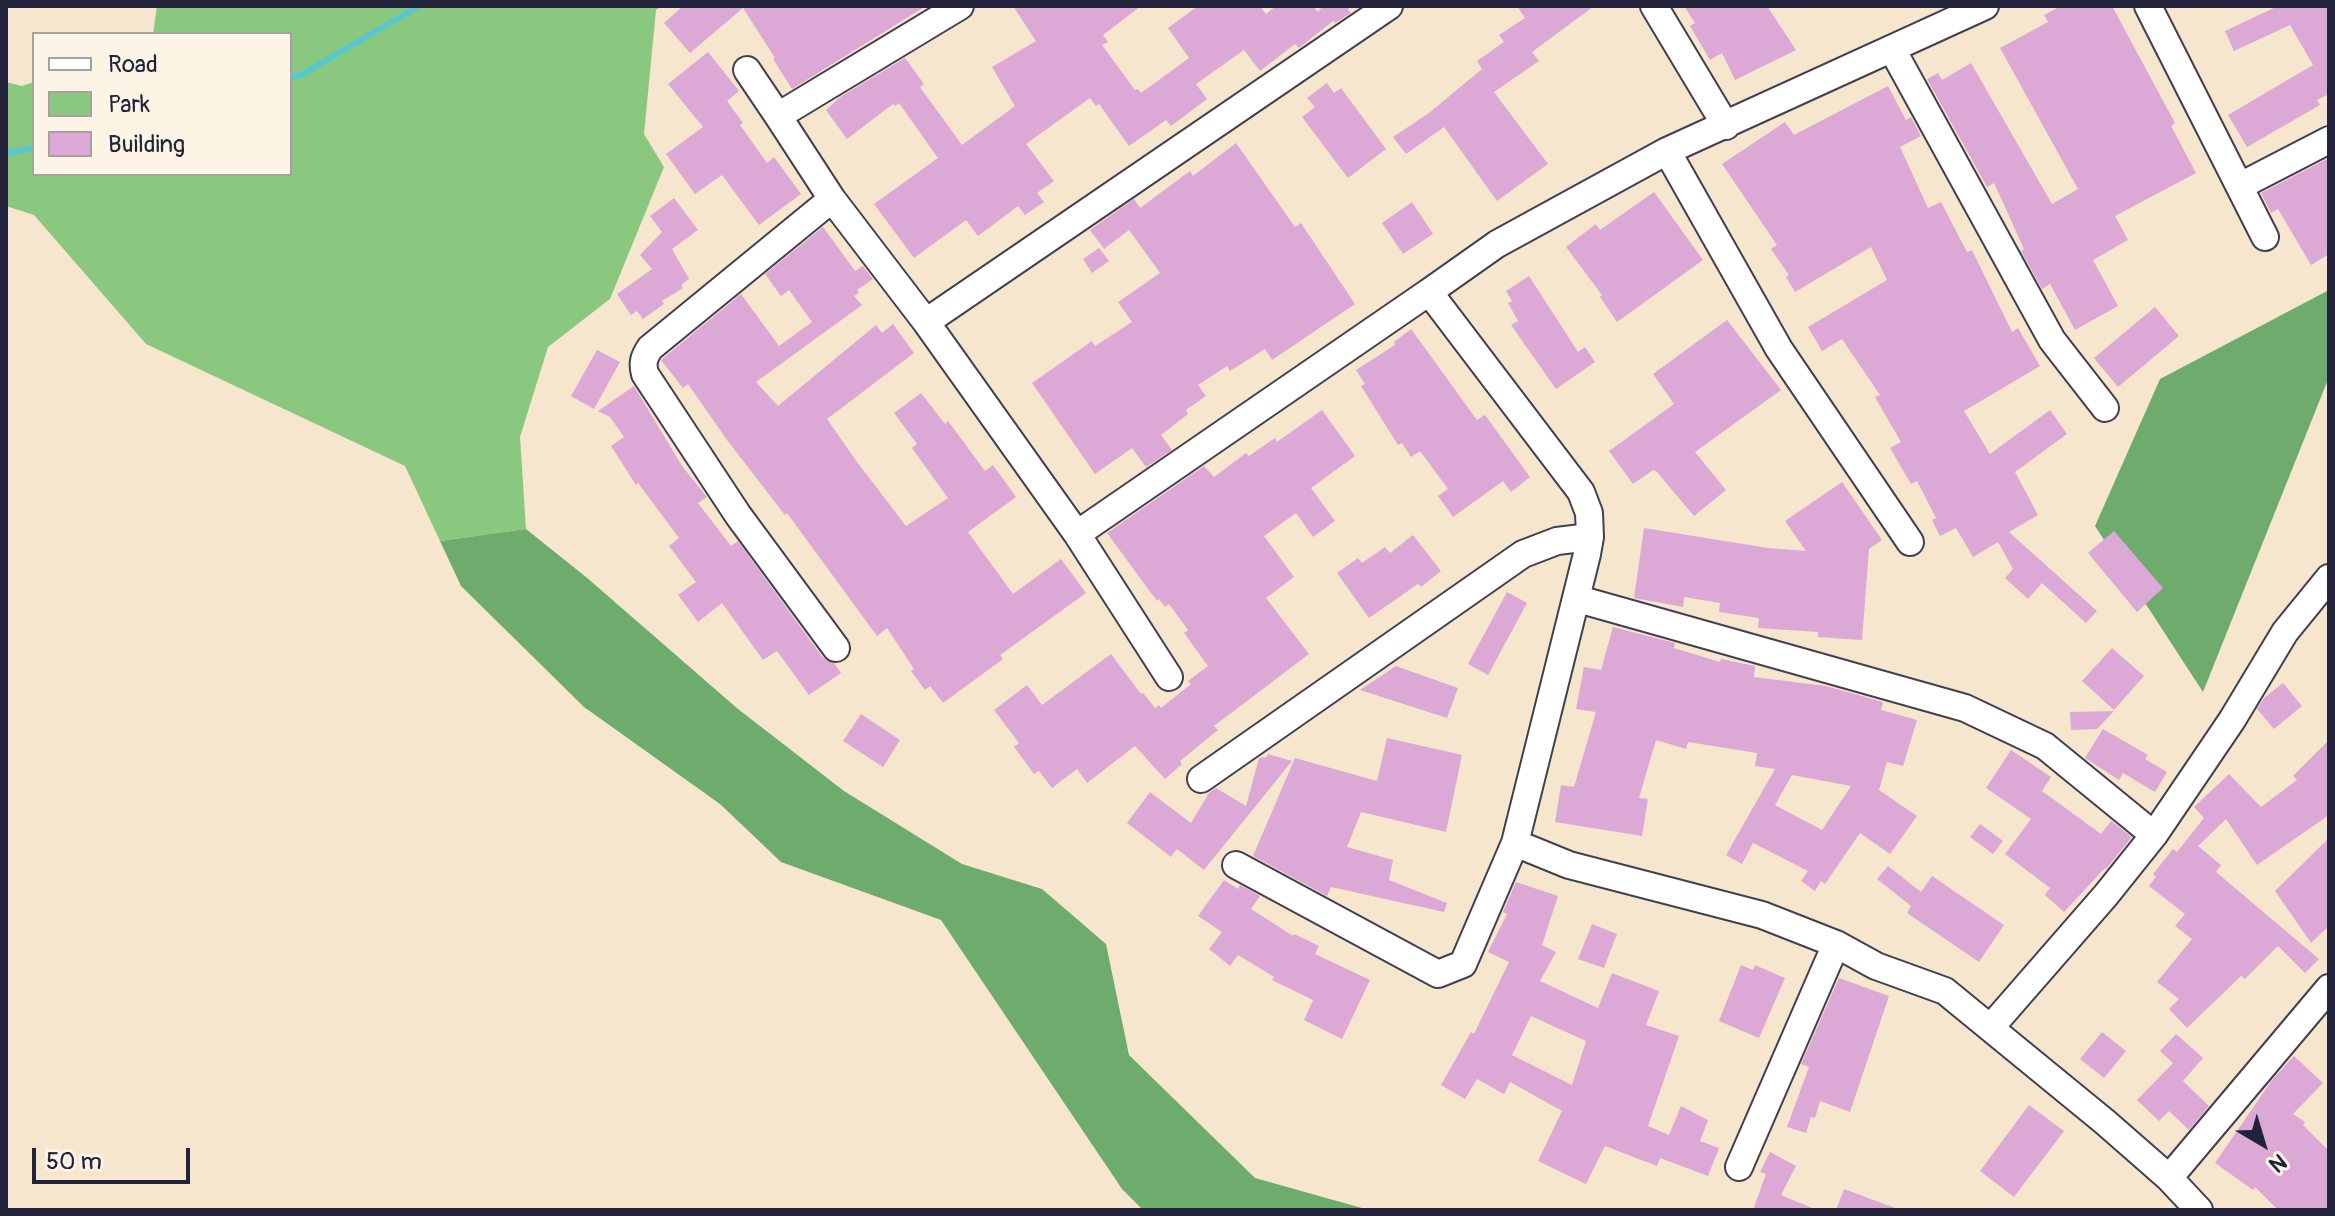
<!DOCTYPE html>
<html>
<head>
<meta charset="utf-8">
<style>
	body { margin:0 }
	#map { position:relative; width:2335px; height:1216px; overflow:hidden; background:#f6e6cd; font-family:Pangolin,sans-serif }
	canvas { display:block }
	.frame { position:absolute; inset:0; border:8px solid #22223b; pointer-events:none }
	.legend { position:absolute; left:32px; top:32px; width:260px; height:144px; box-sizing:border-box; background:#fcf5e5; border:2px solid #a5a1a1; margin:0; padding:10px 14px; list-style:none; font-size:24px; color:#22223b }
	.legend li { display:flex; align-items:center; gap:16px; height:40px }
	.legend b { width:40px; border:2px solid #a5a1a1 }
	.north { position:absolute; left:2223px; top:1104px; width:80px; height:80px; -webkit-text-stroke:6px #fcf5e5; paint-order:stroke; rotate:142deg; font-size:22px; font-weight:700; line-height:32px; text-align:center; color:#22223b }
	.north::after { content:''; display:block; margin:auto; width:28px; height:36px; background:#22223b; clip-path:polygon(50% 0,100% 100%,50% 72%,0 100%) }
	.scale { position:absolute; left:32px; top:1148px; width:158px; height:36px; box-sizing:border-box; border:4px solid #22223b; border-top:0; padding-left:10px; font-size:24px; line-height:28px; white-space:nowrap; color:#22223b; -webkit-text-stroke:6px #fcf5e5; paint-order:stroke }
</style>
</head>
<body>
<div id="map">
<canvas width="2335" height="1216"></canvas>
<div class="frame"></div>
<ul class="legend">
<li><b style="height:10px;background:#fff"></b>Road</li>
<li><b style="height:22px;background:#89c87e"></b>Park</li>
<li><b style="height:22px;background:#dca8d5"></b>Building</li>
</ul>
<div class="north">N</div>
<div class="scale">50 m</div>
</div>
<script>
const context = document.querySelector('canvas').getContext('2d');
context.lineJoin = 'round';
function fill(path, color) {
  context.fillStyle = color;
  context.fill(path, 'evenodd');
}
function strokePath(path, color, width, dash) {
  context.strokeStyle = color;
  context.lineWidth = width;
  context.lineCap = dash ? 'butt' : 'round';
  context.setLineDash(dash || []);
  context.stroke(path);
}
fill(new Path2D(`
	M 157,6 L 662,6 L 656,10 L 644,134 L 664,167 L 610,299 L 548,347 L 520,437 L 526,529 L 440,541 L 405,466 L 146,344 L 34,215 L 6,206 L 6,82 L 22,86 L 34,82 L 34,174 L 290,174 L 290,34 L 153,34 Z`), '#89c87e');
fill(new Path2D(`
	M 2329,290 L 2329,377 L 2203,692 L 2095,526 L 2160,379 Z
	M 526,529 L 586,577 L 738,709 L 844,791 L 962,864 L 1042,889 L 1106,944 L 1129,1055 L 1255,1178 L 1369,1210 L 1143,1210 L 1122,1189 L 941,920 L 781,862 L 720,804 L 584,707 L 461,586 L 440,541 Z`), '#6eac6d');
strokePath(new Path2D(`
	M 290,78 L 301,75 L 419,6
	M 6,153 L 34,148`), '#59c7ce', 6);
fill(new Path2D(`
	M 683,6 L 926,6 L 792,89 L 773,59 L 775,58 L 743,8 L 690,53 L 664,23 Z
	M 1013,6 L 1141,6 L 1103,35 L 1108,42 L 1102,45 L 1135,90 L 1138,89 L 1141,93 L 1189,58 L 1168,28 L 1198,6 L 1260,6 L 1266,14 L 1276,6 L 1313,6 L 1318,12 L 1323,6 L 1351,6 L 1348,9 L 1351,13 L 1335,23 L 1333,21 L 1299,48 L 1295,44 L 1260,71 L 1244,50 L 1196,84 L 1207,99 L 1171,126 L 1166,120 L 1129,146 L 1099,104 L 1096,106 L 1090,98 L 1026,144 L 1054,181 L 1037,193 L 1044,202 L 1025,215 L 1018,206 L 978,236 L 966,220 L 914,258 L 874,204 L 938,158 L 899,103 L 895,106 L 893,104 L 847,139 L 826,110 L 840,97 L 905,58 L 924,84 L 920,87 L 962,145 L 1015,106 L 992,67 L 1036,41 Z
	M 1517,6 L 1594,6 L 1532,52 L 1539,61 L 1494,92 L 1548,164 L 1497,201 L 1444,127 L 1406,154 L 1393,137 L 1429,113 L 1482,69 L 1477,61 L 1504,42 L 1499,35 L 1525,18 Z
	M 1684,6 L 1767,6 L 1796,50 L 1735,80 L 1722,53 L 1710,60 L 1690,26 L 1695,23 Z
	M 2061,6 L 2112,6 L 2175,123 L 2171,126 L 2196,173 L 2115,216 L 2128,240 L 2093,260 L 2118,306 L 2075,330 L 2050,284 L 2042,289 L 2021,251 L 2024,249 L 1994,183 L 1987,187 L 1927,79 L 1938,73 L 1942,80 L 1971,63 L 2052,204 L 2078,189 L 2000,48 L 2048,22 L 2044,15 Z
	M 2278,6 L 2325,6 L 2329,13 L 2329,94 L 2317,100 L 2320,105 L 2247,147 L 2228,115 L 2313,65 L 2290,25 L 2234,51 L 2225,31 Z
	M 708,52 L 739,91 L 727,101 L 743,123 L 740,125 L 767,163 L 774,157 L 801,194 L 759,225 L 722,175 L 695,194 L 666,154 L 703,127 L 668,84 Z
	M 1327,83 L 1334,93 L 1341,88 L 1386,149 L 1348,178 L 1302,117 L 1315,107 L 1307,98 Z
	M 1888,86 L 1906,120 L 1911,117 L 1921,136 L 1900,147 L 1928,208 L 1941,202 L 1967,252 L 1972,250 L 2012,332 L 2018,328 L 2040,366 L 1964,411 L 1990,454 L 2050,410 L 2067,434 L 2015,472 L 2038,515 L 2009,532 L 2097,611 L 2086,623 L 2042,583 L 2028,599 L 2005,578 L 2013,569 L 1998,542 L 1973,557 L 1956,528 L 1940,536 L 1932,520 L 1936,518 L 1917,481 L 1911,484 L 1890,448 L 1901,442 L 1875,397 L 1880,395 L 1842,339 L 1822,351 L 1808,327 L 1887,280 L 1871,247 L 1795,292 L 1786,277 L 1789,275 L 1771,249 L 1777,245 L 1722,164 L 1785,122 L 1794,135 Z
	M 1236,143 L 1295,227 L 1301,223 L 1355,304 L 1272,360 L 1265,349 L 1230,371 L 1227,366 L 1198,385 L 1206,396 L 1186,410 L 1188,414 L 1161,435 L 1172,450 L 1146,467 L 1132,448 L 1095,474 L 1032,383 L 1092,341 L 1095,346 L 1132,322 L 1118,302 L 1160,273 L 1129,230 L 1104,249 L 1090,230 L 1134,199 L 1140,208 L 1190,171 L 1193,176 Z
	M 2329,158 L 2329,254 L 2311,265 L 2278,209 L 2271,213 L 2261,193 Z
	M 1654,192 L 1703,260 L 1617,322 L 1600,297 L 1602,295 L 1566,247 L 1596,224 L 1600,230 Z
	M 674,198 L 698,230 L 672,249 L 689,279 L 681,285 L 683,288 L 662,301 L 664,304 L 643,319 L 637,311 L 631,315 L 617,294 L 652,269 L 640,255 L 662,232 L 650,216 Z
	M 1412,202 L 1433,234 L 1403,254 L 1382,223 Z
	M 823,227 L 855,271 L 863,266 L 873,279 L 857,290 L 859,293 L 854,296 L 862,305 L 756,382 L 778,406 L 876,325 L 882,333 L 893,324 L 914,353 L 827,419 L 857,462 L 906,526 L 948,498 L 912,448 L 917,444 L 894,413 L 921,393 L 945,424 L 948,421 L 985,471 L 993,465 L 1016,497 L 968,532 L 1013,594 L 1061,559 L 1086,593 L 1000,655 L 1003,659 L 943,703 L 930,686 L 925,690 L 911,671 L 914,669 L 887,628 L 877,636 L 787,513 L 785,515 L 727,440 L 688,384 L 683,388 L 661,360 L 741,294 L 779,346 L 812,322 L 789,290 L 781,296 L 765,274 Z
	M 1099,248 L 1109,261 L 1092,273 L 1083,259 Z
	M 1529,276 L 1578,352 L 1585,347 L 1595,362 L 1556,389 L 1511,325 L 1518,321 L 1508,303 L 1512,301 L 1506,291 Z
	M 2155,307 L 2179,336 L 2118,387 L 2094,358 Z
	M 1727,320 L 1781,390 L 1695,452 L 1726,490 L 1694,516 L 1657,472 L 1653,470 L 1633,484 L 1609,451 L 1674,404 L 1653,374 Z
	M 1411,329 L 1477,420 L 1485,415 L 1530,477 L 1511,492 L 1503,481 L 1453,517 L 1438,496 L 1448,489 L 1420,451 L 1411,457 L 1402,443 L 1398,445 L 1361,386 L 1365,384 L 1356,370 L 1395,345 L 1394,342 Z
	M 597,350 L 620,362 L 594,409 L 571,396 Z
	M 634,386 L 682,466 L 707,497 L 698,503 L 731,546 L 738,541 L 823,658 L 834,663 L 841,673 L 809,695 L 777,651 L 763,660 L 722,603 L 698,622 L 678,595 L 696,582 L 669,546 L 679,538 L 638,483 L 636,485 L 611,446 L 624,437 L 610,417 L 598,411 Z
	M 1322,410 L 1355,456 L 1311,488 L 1335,521 L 1313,537 L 1296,513 L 1264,536 L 1294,577 L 1266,598 L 1309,654 L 1214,726 L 1218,730 L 1180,761 L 1182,764 L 1165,779 L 1135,746 L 1087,783 L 1077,769 L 1052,788 L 1039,771 L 1034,774 L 1014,747 L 1019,743 L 994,710 L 1027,685 L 1042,705 L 1111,654 L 1141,694 L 1143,693 L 1155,708 L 1159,705 L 1161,708 L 1191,684 L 1188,681 L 1208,666 L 1184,633 L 1188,630 L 1169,604 L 1165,607 L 1159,599 L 1157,601 L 1107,533 L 1204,466 L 1214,477 L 1246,453 L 1249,456 L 1275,438 L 1277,442 Z
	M 1842,482 L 1882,540 L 1869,549 L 1862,640 L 1818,637 L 1818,632 L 1758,628 L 1759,618 L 1719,612 L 1720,603 L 1684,597 L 1683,607 L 1634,598 L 1644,528 L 1768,548 L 1806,551 L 1785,521 Z
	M 2114,531 L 2163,588 L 2137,612 L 2088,553 Z
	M 1413,535 L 1441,571 L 1421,587 L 1418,584 L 1369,618 L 1337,573 L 1358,558 L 1362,563 L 1385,547 L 1390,553 Z
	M 1507,592 L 1527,603 L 1488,675 L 1468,664 Z
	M 1613,627 L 1675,643 L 1674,648 L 1720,662 L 1721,659 L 1755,666 L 1754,677 L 1826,686 L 1883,702 L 1881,710 L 1917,720 L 1903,766 L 1887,762 L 1879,790 L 1917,816 L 1890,854 L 1860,833 L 1825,884 L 1821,881 L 1815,891 L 1801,881 L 1808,871 L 1753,843 L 1742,864 L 1726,855 L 1775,769 L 1755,766 L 1757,753 L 1688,742 L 1686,749 L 1656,740 L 1639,798 L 1648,799 L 1642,836 L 1555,822 L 1561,785 L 1574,787 L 1596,712 L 1576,709 L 1584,667 L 1601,670 ZM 1792,775 L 1851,786 L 1822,830 L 1775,805 Z
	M 2112,648 L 2144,676 L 2114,710 L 2082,681 Z
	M 1396,666 L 1458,688 L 1447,718 L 1360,690 Z
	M 2283,683 L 2302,706 L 2274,729 L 2257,709 L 2264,698 Z
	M 2114,711 L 2097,729 L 2071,730 L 2070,712 Z
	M 861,714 L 900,740 L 883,767 L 843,741 Z
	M 2103,729 L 2148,755 L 2145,759 L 2167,772 L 2155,792 L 2123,773 L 2119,780 L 2085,758 Z
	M 1387,738 L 1462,755 L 1446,832 L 1361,812 L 1347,847 L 1393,860 L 1389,880 L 1447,903 L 1444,912 L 1331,887 L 1327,896 L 1253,856 L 1295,758 L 1377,781 Z
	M 2329,740 L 2329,815 L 2257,865 L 2226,819 L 2198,846 L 2221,865 L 2216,872 L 2319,959 L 2305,973 L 2278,946 L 2245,979 L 2241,976 L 2187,1028 L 2169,1009 L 2179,999 L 2157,982 L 2192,939 L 2175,926 L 2185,914 L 2149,886 L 2156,877 L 2153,874 L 2173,849 L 2177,852 L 2204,818 L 2194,807 L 2229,774 L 2261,807 L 2297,780 L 2293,776 Z
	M 2011,750 L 2051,777 L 2042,791 L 2101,834 L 2111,821 L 2132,837 L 2106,869 L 2105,868 L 2064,912 L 2045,895 L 2050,888 L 2005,854 L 2031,819 L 1986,788 Z
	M 1268,754 L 1292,761 L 1204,870 L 1177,849 L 1171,857 L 1127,823 L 1150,792 L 1191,823 L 1209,793 L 1216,788 L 1246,806 L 1259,758 L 1267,757 Z
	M 1980,824 L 2003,841 L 1993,854 L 1970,837 Z
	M 2329,838 L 2329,926 L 2311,943 L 2275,891 Z
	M 1888,866 L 1921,892 L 1932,876 L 2004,925 L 1979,962 L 1907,913 L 1911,906 L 1877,879 Z
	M 1224,880 L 1238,889 L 1240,885 L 1260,896 L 1251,909 L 1293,936 L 1294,934 L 1319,946 L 1315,954 L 1370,980 L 1342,1039 L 1304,1020 L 1313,1000 L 1272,980 L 1274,977 L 1238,955 L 1230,966 L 1209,949 L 1222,932 L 1198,916 Z
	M 1516,882 L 1558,896 L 1542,945 L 1556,952 L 1540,981 L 1598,1008 L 1612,973 L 1659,991 L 1646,1025 L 1679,1036 L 1648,1126 L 1669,1135 L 1681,1106 L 1708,1120 L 1700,1141 L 1719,1148 L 1708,1176 L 1660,1158 L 1657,1166 L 1605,1146 L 1586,1184 L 1538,1161 L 1562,1111 L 1510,1082 L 1504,1094 L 1477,1079 L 1465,1099 L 1441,1085 L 1471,1032 L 1474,1034 L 1509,962 L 1488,952 L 1507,914 L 1503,912 ZM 1531,1016 L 1586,1041 L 1572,1085 L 1512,1055 Z
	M 1592,924 L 1617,934 L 1604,968 L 1578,959 Z
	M 1741,965 L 1753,970 L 1755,965 L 1785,978 L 1759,1038 L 1719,1021 Z
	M 1839,978 L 1889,996 L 1850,1112 L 1820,1101 L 1815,1118 L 1811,1117 L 1806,1133 L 1787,1127 L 1809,1067 L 1801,1064 Z
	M 2102,1032 L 2126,1051 L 2104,1078 L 2080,1059 Z
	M 2176,1034 L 2203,1058 L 2183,1081 L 2209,1106 L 2189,1130 L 2169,1111 L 2159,1121 L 2137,1100 L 2173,1063 L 2160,1051 Z
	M 2294,1056 L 2323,1083 L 2293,1114 L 2305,1122 L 2303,1125 L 2329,1151 L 2329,1210 L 2278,1210 L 2255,1187 L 2253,1190 L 2215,1163 L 2272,1080 Z
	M 2029,1105 L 2064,1131 L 2014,1197 L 1980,1171 Z
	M 1770,1152 L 1796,1166 L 1781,1195 L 1817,1210 L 1753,1210 L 1766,1174 L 1760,1172 Z
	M 1844,1189 L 1895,1208 L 1895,1210 L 1836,1210 Z`), '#dca8d5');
const street = new Path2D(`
	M 960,6 L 778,116 L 832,199 L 926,322 L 1077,534 L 1169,677
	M 1654,6 L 1726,126
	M 1985,6 L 1667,151 L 1497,244 L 1429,292 L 1581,492 L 1589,513 L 1590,537 L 1587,554 L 1515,843 L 1569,865 L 1762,915 L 1836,944 L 1876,966 L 1945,991 L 2105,1122 L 2169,1178 L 2199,1210
	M 2148,6 L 2265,237
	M 1892,49 L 2052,340 L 2105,408
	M 747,70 L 778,116
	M 1667,151 L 1779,349 L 1910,542
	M 2240,186 L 2329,140
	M 832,199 L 650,348 C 644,357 642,363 645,374 L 738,515 L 836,648
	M 926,322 L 1389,6
	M 1077,534 L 1429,292
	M 1578,599 L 1965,708 L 2045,746 L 2154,835
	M 1201,779 L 1523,554 L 1557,541 L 1590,537
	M 1236,865 L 1438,974 L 1463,964 L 1515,843
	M 1991,1027 L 2106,895 L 2154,835 L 2232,720 L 2285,632 L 2329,578
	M 1739,1167 L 1836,944
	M 2169,1178 L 2329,988`);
strokePath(street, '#423f51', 30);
strokePath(street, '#fff', 26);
</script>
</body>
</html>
